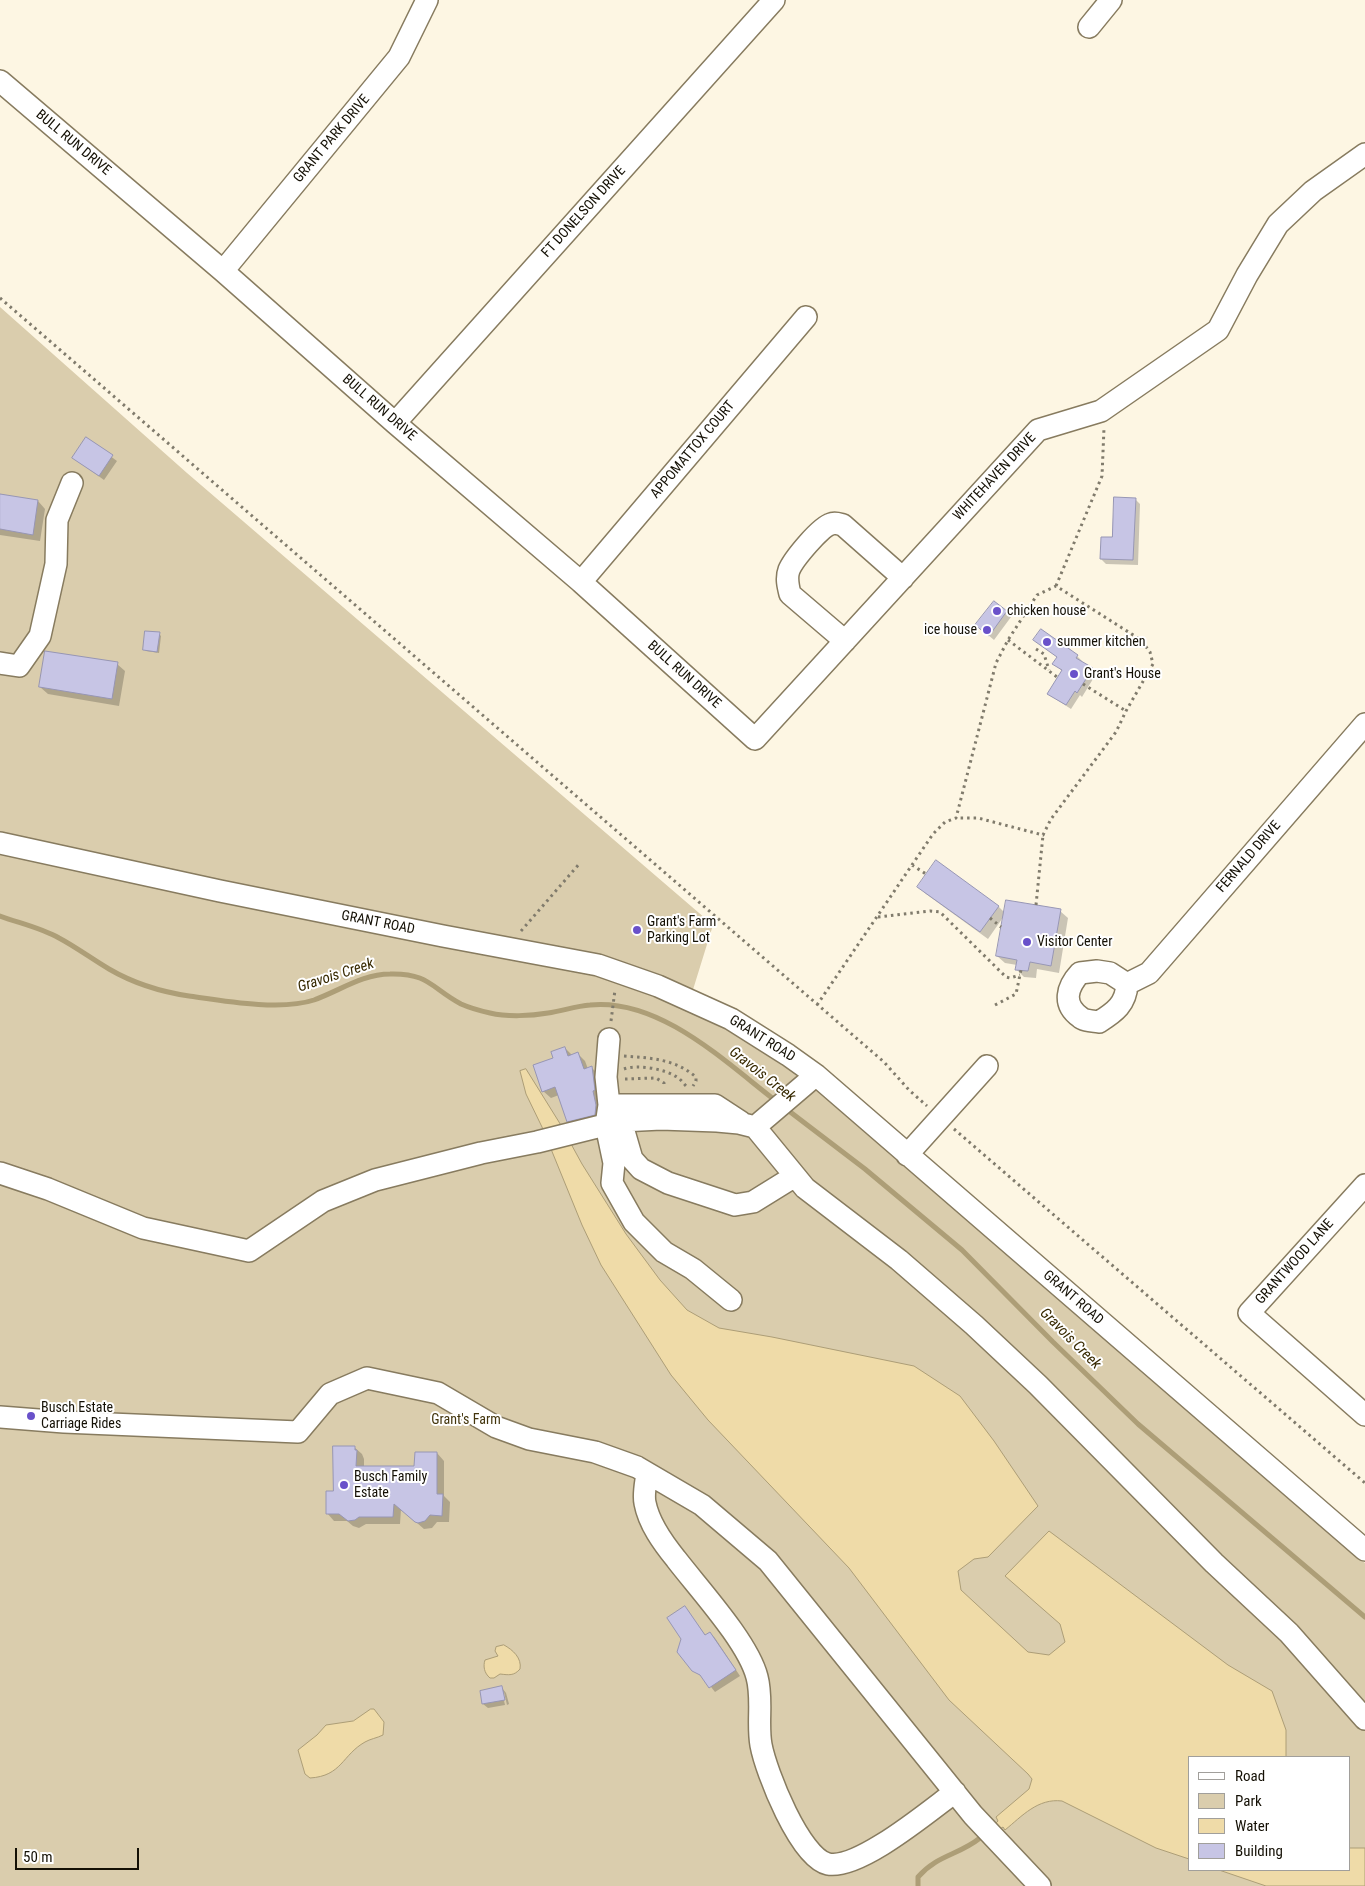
<!DOCTYPE html>
<html>
<head>
<meta charset="utf-8">
<style>
	body { margin:0 }
	#map { position:relative; width:1365px; height:1886px; overflow:hidden; background:#fdf6e3; font-family:"Roboto Condensed",sans-serif }
	canvas { display:block }
	.legend { position:absolute; left:1188px; top:1756px; width:162px; height:115px; box-sizing:border-box; background:#fff; border:1px solid #a19f9b; margin:0; padding:6px 9px; list-style:none; font-size:15px; color:#141005 }
	.legend li { display:flex; align-items:center; gap:10px; height:25px }
	.legend b { width:25px; border:1px solid #a19f9b }
	.scale { position:absolute; left:15px; top:1848px; width:124px; height:22px; box-sizing:border-box; border:2px solid #141005; border-top:0; padding-left:6px; font-size:15px; line-height:18px; white-space:nowrap; color:#141005; -webkit-text-stroke:4px #fff; paint-order:stroke }
</style>
</head>
<body>
<div id="map">
<canvas width="1365" height="1886"></canvas>
<ul class="legend">
<li><b style="height:6px;background:#fff"></b>Road</li>
<li><b style="height:14px;background:#dacdad"></b>Park</li>
<li><b style="height:14px;background:#efdba8"></b>Water</li>
<li><b style="height:14px;background:#c7c5e5"></b>Building</li>
</ul>
<div class="scale">50 m</div>
</div>
<script>
const context = document.querySelector('canvas').getContext('2d');
context.lineJoin = 'round';
function fill(path, color) {
  context.fillStyle = color;
  context.fill(path, 'evenodd');
}
function strokePath(path, color, width, dash) {
  context.strokeStyle = color;
  context.lineWidth = width;
  context.lineCap = dash ? 'butt' : 'round';
  context.setLineDash(dash || []);
  context.stroke(path);
}
function label(font, color, halo, rows, align = 'center') {
  context.font = font + ' "Roboto Condensed",sans-serif';
  context.lineWidth = 4;
  context.setLineDash([]);
  context.textBaseline = 'middle';
  context.strokeStyle = halo;
  context.fillStyle = color;
  for (const [text, x, y, turn = 0] of rows) {
    context.save();
    context.translate(x, y);
    context.rotate((+turn || 0) * Math.PI / 180);
    context.textAlign = isNaN(turn) ? turn : align;
    if (halo) context.strokeText(text, 0, 0);
    context.fillText(text, 0, 0);
    context.restore();
  }
}
fill(new Path2D(`
	M 0,307 L 187,473 L 713,925 L 687,1009 L 757,1045 L 789,1066 L 1126,1354 L 1365,1563 L 1365,1886 L 0,1886 ZM 1189,1757 L 1349,1757 L 1349,1870 L 1189,1870 Z`), '#dacdad');
const water = new Path2D(`
	M 526,1069 L 559,1122 L 582,1164 L 626,1234 L 660,1280 L 687,1310 L 719,1328 L 772,1337 L 914,1366 L 960,1396 L 994,1441 L 1038,1506 L 988,1557 L 974,1559 L 958,1571 L 961,1590 L 1028,1652 L 1049,1655 L 1065,1642 L 1060,1624 L 1005,1576 L 1049,1531 L 1228,1665 L 1272,1691 L 1286,1730 L 1286,1757 L 1189,1757 L 1189,1859 L 1156,1848 L 1062,1801 C 1038,1798 1022,1816 1005,1830 L 1003,1827 L 1000,1829 L 996,1823 L 998,1821 L 996,1817 L 1029,1789 L 1032,1779 L 1028,1774 L 949,1700 L 849,1568 L 708,1420 L 671,1375 L 601,1265 L 582,1225 L 542,1127 L 526,1094 L 520,1071 Z
	M 504,1645 C 513,1650 522,1658 520,1669 C 514,1676 509,1675 500,1674 L 494,1678 L 490,1678 C 484,1673 483,1666 485,1660 L 498,1656 L 495,1651 L 496,1647 Z
	M 371,1709 L 374,1709 L 384,1722 L 383,1735 C 377,1738 370,1739 365,1742 C 342,1755 342,1776 310,1778 L 305,1774 L 298,1750 L 317,1735 L 326,1725 L 353,1721 Z
	M 1349,1848 L 1365,1848 L 1365,1886 L 1266,1886 L 1219,1870 L 1349,1870 Z`);
fill(water, '#efdba8');
strokePath(water, '#ad9e77', 1);
fill(new Path2D(`
	M 87,439 L 117,461 L 104,480 L 79,462 Z
	M 0,495 L 38,501 L 45,509 L 40,541 L 0,535 Z
	M 1135,499 L 1140,504 L 1138,565 L 1106,564 L 1101,559 Z
	M 995,602 L 1011,617 L 994,640 L 981,629 Z
	M 159,634 L 161,636 L 159,653 L 146,651 L 144,649 Z
	M 1035,640 L 1077,656 L 1082,661 L 1081,663 L 1096,674 L 1082,697 L 1080,695 L 1071,709 L 1048,694 L 1062,671 L 1054,664 L 1058,658 Z
	M 117,664 L 125,671 L 119,706 L 48,694 L 40,687 Z
	M 919,887 L 998,906 L 1005,913 L 1060,911 L 1068,918 L 1059,973 L 1037,969 L 1036,978 L 1024,977 L 1016,969 L 1017,965 L 1005,963 L 997,956 L 1004,916 L 988,939 L 926,894 Z
	M 565,1048 L 572,1055 L 577,1053 L 585,1061 L 588,1069 L 592,1068 L 599,1075 L 603,1113 L 576,1128 L 568,1121 L 559,1095 L 551,1098 L 543,1091 L 555,1059 Z
	M 354,1447 L 362,1454 L 364,1459 L 364,1467 L 416,1467 L 437,1453 L 444,1461 L 444,1496 L 450,1502 L 449,1522 L 437,1522 L 432,1528 L 424,1529 L 401,1509 L 400,1524 L 366,1524 L 359,1528 L 353,1526 L 347,1521 L 334,1521 L 327,1513 L 334,1493 Z
	M 685,1608 L 706,1636 L 710,1633 L 715,1638 L 740,1676 L 715,1692 L 704,1678 L 693,1670 L 683,1639 Z
	M 502,1688 L 506,1693 L 509,1704 L 507,1705 L 504,1692 L 502,1692 L 505,1705 L 488,1708 L 483,1704 Z`), '#0003');
strokePath(new Path2D(`
	M 0,916 C 19,923 42,928 59,938 C 76,947 92,959 109,969 C 133,983 162,992 189,996 C 224,1001 281,1011 314,1000 C 339,991 363,974 390,974 C 429,973 431,988 461,1004 C 470,1008 481,1011 490,1013 C 507,1017 531,1016 548,1013 C 562,1011 576,1006 590,1005 C 660,998 725,1062 776,1101
	M 785,1108 L 865,1169 L 962,1250 L 1053,1342 L 1138,1424 L 1365,1617
	M 918,1886 L 918,1877 C 937,1855 959,1855 980,1838`), '#ad9e77', 5);
const building = new Path2D(`
	M 86,437 L 113,455 L 99,476 L 72,458 Z
	M 0,494 L 38,500 L 33,535 L 0,529 Z
	M 1114,497 L 1136,498 L 1133,560 L 1100,559 L 1101,537 L 1112,537 Z
	M 994,601 L 1007,611 L 989,636 L 975,625 Z
	M 1041,629 L 1078,655 L 1076,658 L 1093,668 L 1077,693 L 1075,691 L 1066,705 L 1047,694 L 1062,670 L 1052,664 L 1057,657 L 1033,640 Z
	M 145,631 L 160,632 L 157,652 L 143,650 Z
	M 45,651 L 118,662 L 112,699 L 39,687 Z
	M 936,860 L 999,906 L 980,932 L 917,887 Z
	M 1006,900 L 1061,909 L 1051,966 L 1030,962 L 1028,971 L 1015,970 L 1017,960 L 996,956 Z
	M 565,1047 L 568,1056 L 578,1052 L 584,1069 L 592,1066 L 595,1090 L 593,1091 L 596,1105 L 595,1115 L 567,1122 L 555,1087 L 542,1092 L 533,1065 L 553,1058 L 551,1052 Z
	M 333,1446 L 355,1446 L 355,1450 L 357,1450 L 356,1466 L 414,1466 L 415,1452 L 437,1452 L 437,1494 L 443,1494 L 442,1516 L 430,1515 L 425,1521 L 418,1523 L 415,1522 L 394,1504 L 393,1517 L 359,1517 L 355,1520 L 348,1521 L 339,1514 L 326,1514 L 326,1491 L 333,1491 Z
	M 685,1606 L 705,1635 L 710,1632 L 736,1670 L 709,1688 L 700,1675 L 692,1671 L 677,1652 L 681,1639 L 667,1618 Z
	M 502,1686 L 505,1700 L 482,1704 L 480,1691 Z`);
fill(building, '#c7c5e5');
strokePath(building, '#9796b4', 1);
const minor = new Path2D(`
	M 1089,27 L 1111,0
	M 0,81 L 223,271 L 395,423 L 581,582 L 755,739 L 1038,430 L 1101,411 L 1218,330 L 1247,275 L 1278,224 L 1313,191 L 1365,154
	M 223,271 L 399,57 L 427,0
	M 395,423 L 774,0
	M 581,582 L 806,317
	M 845,641 L 790,594 C 788,586 786,578 789,570 C 793,560 820,527 831,524 C 835,522 839,524 843,525 L 903,578
	M 0,663 L 19,666 L 40,636 L 56,564 L 57,520 L 72,483
	M 0,843 L 220,891 L 443,936 L 598,965 L 658,986 L 731,1019 L 788,1055 L 816,1075 L 1365,1550
	M 1097,971 L 1110,973 L 1127,984 C 1126,1004 1115,1012 1099,1022 C 1093,1021 1084,1021 1080,1017 C 1062,1004 1067,987 1080,973 Z
	M 1127,984 L 1149,973 L 1365,724
	M 609,1105 L 606,1077 L 609,1039
	M 621,1121 L 632,1159 L 641,1169 L 668,1183 L 735,1205 L 753,1202 L 795,1176
	M 755,1127 L 816,1075
	M 907,1155 L 987,1066
	M 0,1173 L 48,1189 L 143,1228 L 249,1251 L 323,1201 L 375,1180 L 481,1153 L 537,1142 L 621,1121 L 661,1119 L 717,1121 L 739,1123 L 755,1127 L 805,1188 L 899,1260 L 974,1325 L 1038,1385 L 1214,1563 L 1289,1633 L 1365,1719
	M 1365,1185 L 1249,1313 L 1365,1415
	M 731,1300 L 693,1269 L 664,1252 L 634,1222 L 612,1183 L 614,1163 L 606,1125 L 609,1105 L 715,1105 L 741,1122
	M 0,1417 L 64,1422 L 298,1432 L 330,1394 L 367,1378 L 438,1393 L 496,1427 L 529,1439 L 595,1452 L 637,1467 L 702,1505 L 768,1561 L 973,1815 L 1040,1886
	M 647,1473 C 646,1482 643,1494 645,1503 C 649,1524 663,1543 676,1559 C 699,1589 748,1642 757,1677 C 763,1699 757,1723 761,1745 C 766,1772 800,1858 828,1864 C 859,1870 929,1811 955,1792`);
strokePath(minor, '#877b5f', 24);
strokePath(new Path2D(`
	M 0,298 L 884,1062 L 909,1090 L 927,1106
	M 1056,586 L 1102,476 L 1104,428
	M 1008,640 L 1057,677
	M 1036,649 L 1044,654 L 1049,670
	M 1083,684 L 1126,711
	M 912,865 L 926,874
	M 1036,905 L 1043,835
	M 878,917 L 930,911 L 940,912 L 1006,977 L 1010,978 L 1020,975
	M 990,918 L 1001,927
	M 521,931 L 580,863
	M 817,1005 L 933,834 L 945,822 L 956,818 L 996,663 L 1008,640 L 1037,595 L 1056,586 L 1141,640 L 1150,652 L 1153,664 L 1126,711 L 1116,732 L 1051,819 L 1043,835 L 978,818 L 956,818
	M 995,1005 L 1016,994 L 1021,970
	M 611,1021 L 615,990
	M 624,1056 C 651,1058 675,1059 696,1077 L 696,1081 L 693,1086
	M 624,1069 C 637,1064 664,1069 675,1076 C 680,1078 683,1083 687,1087
	M 625,1079 L 656,1078 L 664,1083 L 664,1085
	M 954,1129 L 1365,1483`), '#807b6c', 3, [2.5, 4]);
strokePath(minor, '#fff', 21);
for (const [x, y, r, color] of [
	[997,611,5,"#6951ca"],
	[987,630,5,"#6951ca"],
	[1047,642,5,"#6951ca"],
	[1074,674,5,"#6951ca"],
	[637,930,5,"#6951ca"],
	[1027,942,5,"#6951ca"],
	[31,1416,5,"#6951ca"],
	[344,1485,5,"#6951ca"]
]) {
  const dot = new Path2D();
  dot.arc(x, y, r, 0, 2 * Math.PI);
  context.fillStyle = color;
  context.fill(dot);
  strokePath(dot, '#fff', 2);
}
label('14px', '#141005', '#fff', [
	["GRANT PARK DRIVE",332,139,-50],
	["BULL RUN DRIVE",73,143,40],
	["FT DONELSON DRIVE",584,212,-48],
	["BULL RUN DRIVE",379,408,41],
	["APPOMATTOX COURT",693,450,-50],
	["WHITEHAVEN DRIVE",995,477,-47],
	["BULL RUN DRIVE",684,675,42],
	["FERNALD DRIVE",1249,857,-49],
	["GRANT ROAD",378,923,11],
	["GRANT ROAD",762,1039,32],
	["GRANTWOOD LANE",1295,1262,-48],
	["GRANT ROAD",1073,1298,41]
]);
label('14px', '#141005', '#fff', [
	["chicken house",1007,611],
	["ice house",977,630,"right"],
	["summer kitchen",1057,642],
	["Grant's House",1084,674],
	["Grant's Farm",647,922],
	["Parking Lot",647,938],
	["Visitor Center",1037,942],
	["Busch Estate",41,1408],
	["Carriage Rides",41,1424],
	["Busch Family",354,1477],
	["Estate",354,1493]
], 'left');
label('14px', '#43350c', '#fff', [
	["Grant's Farm",466,1420]
]);
label('italic 15px', '#372900', '#fff', [
	["Gravois Creek",336,976,-18],
	["Gravois Creek",762,1075,38],
	["Gravois Creek",1070,1339,45]
]);
</script>
</body>
</html>
